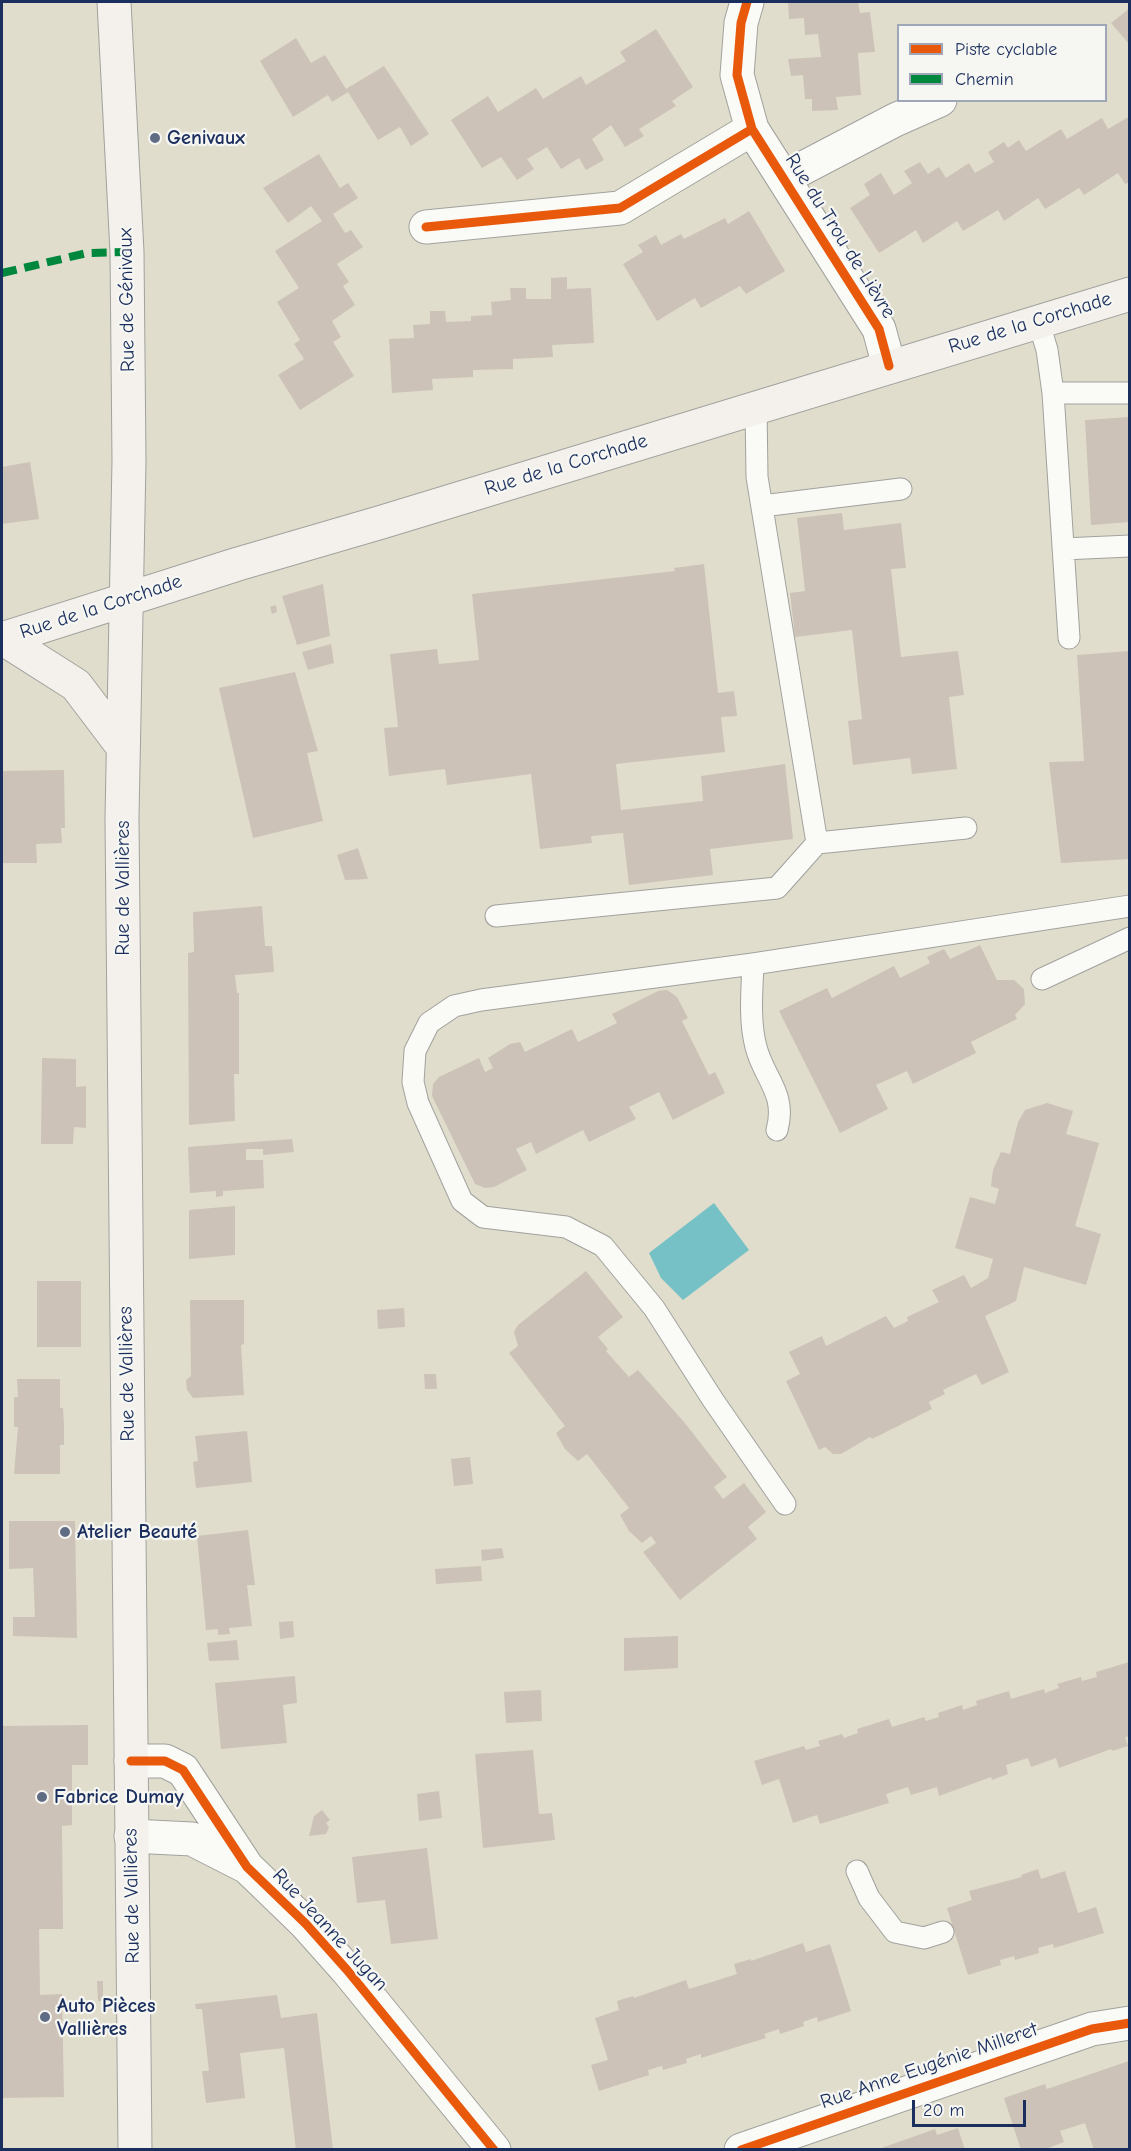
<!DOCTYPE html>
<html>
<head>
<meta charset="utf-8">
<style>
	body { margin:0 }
	#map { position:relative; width:1131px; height:2151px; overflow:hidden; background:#e0ddcc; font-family:"Comic Neue",sans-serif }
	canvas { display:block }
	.frame { position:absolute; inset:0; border:3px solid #1b2f5e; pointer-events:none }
	.legend { position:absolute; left:897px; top:24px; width:210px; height:78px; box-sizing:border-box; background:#f6f6f2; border:2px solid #9ea6b7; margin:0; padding:8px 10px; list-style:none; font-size:18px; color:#1b2f5e }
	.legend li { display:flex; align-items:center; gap:12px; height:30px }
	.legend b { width:30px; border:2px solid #9ea6b7 }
	.scale { position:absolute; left:912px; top:2100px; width:114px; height:27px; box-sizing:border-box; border:3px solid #1b2f5e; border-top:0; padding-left:8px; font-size:18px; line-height:21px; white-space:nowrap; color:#1b2f5e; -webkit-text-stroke:4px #f6f6f2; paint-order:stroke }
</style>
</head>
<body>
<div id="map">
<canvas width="1131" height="2151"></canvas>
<div class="frame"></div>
<ul class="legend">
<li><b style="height:8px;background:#e8590c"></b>Piste cyclable</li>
<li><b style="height:8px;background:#00873e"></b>Chemin</li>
</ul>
<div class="scale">20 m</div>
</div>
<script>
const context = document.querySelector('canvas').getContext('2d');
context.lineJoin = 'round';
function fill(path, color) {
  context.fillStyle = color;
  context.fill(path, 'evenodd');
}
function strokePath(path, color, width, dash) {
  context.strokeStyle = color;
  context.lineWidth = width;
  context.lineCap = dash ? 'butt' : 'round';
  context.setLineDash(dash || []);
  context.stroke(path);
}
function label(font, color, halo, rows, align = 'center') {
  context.font = font + ' "Comic Neue",sans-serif';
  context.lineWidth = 4.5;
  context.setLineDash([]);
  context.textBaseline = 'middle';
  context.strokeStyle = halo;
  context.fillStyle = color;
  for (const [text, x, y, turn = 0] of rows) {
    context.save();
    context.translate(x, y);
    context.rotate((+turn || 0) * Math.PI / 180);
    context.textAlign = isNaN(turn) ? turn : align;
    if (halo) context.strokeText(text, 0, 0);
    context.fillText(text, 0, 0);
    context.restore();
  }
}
fill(new Path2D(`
	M 714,1203 L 749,1250 L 683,1300 L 661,1278 L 649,1253 Z`), '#76c1c6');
fill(new Path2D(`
	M 788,2 L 858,2 L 860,13 L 870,12 L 875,52 L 858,53 L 861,95 L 836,97 L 838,110 L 812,111 L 812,99 L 805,99 L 803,75 L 791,76 L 788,59 L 821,57 L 818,34 L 805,35 L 804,18 L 789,19 Z
	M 1130,8 L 1130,45 L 1111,23 Z
	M 656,29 L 693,87 L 672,101 L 676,106 L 639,129 L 644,136 L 625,147 L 611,125 L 592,139 L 604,160 L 586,170 L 579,158 L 561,169 L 547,147 L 527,159 L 534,169 L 517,180 L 501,157 L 482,168 L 451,120 L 488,96 L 498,112 L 536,88 L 543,99 L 581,76 L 586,85 L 626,61 L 620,52 Z
	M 296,38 L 311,63 L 325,55 L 346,89 L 384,66 L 429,134 L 411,146 L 400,127 L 378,140 L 348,92 L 332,102 L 328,95 L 293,117 L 260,61 Z
	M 1130,116 L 1130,182 L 1125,184 L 1118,173 L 1084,195 L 1079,188 L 1045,209 L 1038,198 L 1004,221 L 998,210 L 963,231 L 957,221 L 923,243 L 916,230 L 879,253 L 850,208 L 870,195 L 864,184 L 881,173 L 894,195 L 912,183 L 904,171 L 920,162 L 928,174 L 939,167 L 946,178 L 969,163 L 975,173 L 994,162 L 988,152 L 1004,142 L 1008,148 L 1019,140 L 1026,151 L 1061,129 L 1067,139 L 1102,118 L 1108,129 Z
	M 319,154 L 340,188 L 348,183 L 358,198 L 333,214 L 345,233 L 351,230 L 363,247 L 337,264 L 349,282 L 343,286 L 355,305 L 332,321 L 341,337 L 333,342 L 354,376 L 300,410 L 278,375 L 304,359 L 294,344 L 300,340 L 277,302 L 299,288 L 275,251 L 322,221 L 311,206 L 288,223 L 263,188 Z
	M 749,211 L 785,271 L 746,294 L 740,286 L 701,308 L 695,298 L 657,321 L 623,264 L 643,252 L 638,245 L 656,235 L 661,245 L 681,234 L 684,239 L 725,218 L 728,224 Z
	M 567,277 L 567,289 L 591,288 L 594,343 L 552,345 L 553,357 L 513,359 L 513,369 L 473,370 L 473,377 L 432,379 L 433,390 L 392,393 L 389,339 L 414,338 L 413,325 L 430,324 L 430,311 L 445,311 L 446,322 L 471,321 L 471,316 L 492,315 L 491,302 L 511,300 L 510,288 L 526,288 L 526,299 L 551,299 L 551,278 Z
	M 1130,417 L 1130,522 L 1091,525 L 1085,420 Z
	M 30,462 L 39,519 L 2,524 L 2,467 Z
	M 842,513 L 844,530 L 901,523 L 906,568 L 891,569 L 901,657 L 958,651 L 964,695 L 949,697 L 957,769 L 912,774 L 910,758 L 853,765 L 848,721 L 862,719 L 852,630 L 795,637 L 790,593 L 805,591 L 797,518 Z
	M 704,564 L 718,693 L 734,691 L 737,716 L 721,717 L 725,752 L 616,764 L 621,810 L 703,801 L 701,776 L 785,764 L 793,839 L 710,849 L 713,875 L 629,885 L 623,833 L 591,836 L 592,843 L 540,849 L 531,774 L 447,785 L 445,769 L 389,776 L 384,728 L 398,727 L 390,654 L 437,649 L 439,664 L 479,660 L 472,594 L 675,571 L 674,568 Z
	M 323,584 L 330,636 L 297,645 L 282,596 Z
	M 276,605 L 277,612 L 272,614 L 270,607 Z
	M 331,644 L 334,663 L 308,670 L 302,652 Z
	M 1130,651 L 1130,859 L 1061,863 L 1049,762 L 1084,761 L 1077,655 Z
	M 295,672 L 318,751 L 307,753 L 323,821 L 253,838 L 219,688 Z
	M 64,770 L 65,828 L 61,828 L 62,843 L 36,844 L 37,863 L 2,863 L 2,771 Z
	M 358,848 L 368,879 L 345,880 L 337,855 Z
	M 262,906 L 265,946 L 272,946 L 274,972 L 235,975 L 237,993 L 239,993 L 239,1074 L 234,1074 L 235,1121 L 189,1125 L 188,953 L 194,952 L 193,912 Z
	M 980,945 L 997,980 L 1014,980 L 1024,989 L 1025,1004 L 1015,1015 L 1017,1019 L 971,1042 L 976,1053 L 913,1084 L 907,1071 L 876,1085 L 888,1109 L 840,1133 L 779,1011 L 827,988 L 832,998 L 894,966 L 900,978 L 930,963 L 927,957 L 944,949 L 950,959 Z
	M 667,990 L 677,997 L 688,1018 L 682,1021 L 709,1075 L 715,1072 L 725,1093 L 673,1120 L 659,1092 L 629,1107 L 636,1119 L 589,1142 L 583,1130 L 536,1154 L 531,1142 L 516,1149 L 527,1170 L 494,1187 L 485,1188 L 475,1184 L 432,1096 L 433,1084 L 439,1077 L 479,1058 L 485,1072 L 493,1068 L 488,1058 L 510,1044 L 520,1042 L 525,1052 L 572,1029 L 578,1042 L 617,1023 L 612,1014 L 658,991 Z
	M 42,1058 L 76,1059 L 76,1087 L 86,1086 L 86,1128 L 74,1127 L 73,1144 L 41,1144 Z
	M 1047,1103 L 1073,1111 L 1066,1134 L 1099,1143 L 1075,1226 L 1101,1234 L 1086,1285 L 1024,1267 L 1016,1301 L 985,1316 L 1009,1372 L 982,1385 L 976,1374 L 943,1390 L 945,1394 L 929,1402 L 932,1409 L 872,1439 L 870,1437 L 841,1454 L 833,1454 L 825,1447 L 819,1450 L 786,1381 L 800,1374 L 789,1352 L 822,1336 L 826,1346 L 886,1316 L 894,1328 L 908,1321 L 907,1317 L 939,1302 L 932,1290 L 964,1275 L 971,1288 L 988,1278 L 993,1259 L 955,1248 L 970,1197 L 995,1204 L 999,1189 L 991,1186 L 993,1170 L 1001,1152 L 1010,1154 L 1018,1122 L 1025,1110 Z
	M 292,1139 L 294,1152 L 263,1155 L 263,1149 L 246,1149 L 246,1160 L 263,1160 L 264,1188 L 223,1191 L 223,1196 L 216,1197 L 216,1191 L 190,1193 L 188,1147 Z
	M 235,1206 L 235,1255 L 189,1259 L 189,1210 Z
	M 586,1271 L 623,1317 L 598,1337 L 608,1349 L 606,1351 L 629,1377 L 638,1370 L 684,1422 L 727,1477 L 714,1487 L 723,1499 L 744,1483 L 766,1512 L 748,1527 L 757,1539 L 680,1600 L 643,1552 L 656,1543 L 651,1536 L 642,1543 L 629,1531 L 620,1515 L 629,1508 L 587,1454 L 578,1461 L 565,1449 L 556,1433 L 565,1426 L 509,1353 L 518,1346 L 514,1332 L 518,1325 Z
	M 37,1281 L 81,1281 L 81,1347 L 37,1347 Z
	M 190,1300 L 244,1300 L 244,1344 L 241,1345 L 244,1395 L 193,1398 L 187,1390 L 186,1380 L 191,1376 Z
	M 404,1308 L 405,1327 L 378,1329 L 377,1310 Z
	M 424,1374 L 436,1374 L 437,1389 L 425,1389 Z
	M 17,1379 L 60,1379 L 60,1408 L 63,1408 L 64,1426 L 64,1445 L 60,1445 L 60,1474 L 14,1474 L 18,1427 L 14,1427 L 14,1397 L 18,1397 Z
	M 247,1431 L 252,1482 L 196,1488 L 193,1462 L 198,1461 L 195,1436 Z
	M 470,1457 L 473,1484 L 454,1486 L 451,1459 Z
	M 9,1521 L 75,1521 L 77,1638 L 13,1636 L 13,1617 L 35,1617 L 33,1568 L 9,1569 Z
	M 248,1530 L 255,1585 L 247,1585 L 252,1626 L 229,1628 L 230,1634 L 218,1635 L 218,1629 L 206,1630 L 197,1536 Z
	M 502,1548 L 504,1558 L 482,1561 L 481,1550 Z
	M 481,1566 L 482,1581 L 436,1584 L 435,1569 Z
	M 293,1621 L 294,1637 L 280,1639 L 279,1622 Z
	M 678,1636 L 678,1668 L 624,1671 L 624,1638 Z
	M 237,1640 L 239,1660 L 209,1661 L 207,1643 Z
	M 1129,1662 L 1130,1736 L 1125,1737 L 1128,1746 L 1112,1751 L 1111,1749 L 1059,1768 L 1056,1758 L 1031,1767 L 1028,1758 L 1006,1765 L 1008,1774 L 992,1780 L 991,1777 L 939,1796 L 937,1787 L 911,1795 L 908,1787 L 886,1794 L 889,1803 L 820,1824 L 817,1815 L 793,1823 L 779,1779 L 762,1785 L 754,1761 L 804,1746 L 806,1750 L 820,1746 L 818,1741 L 842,1734 L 844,1738 L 858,1733 L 857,1729 L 889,1719 L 892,1727 L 924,1717 L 926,1721 L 939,1717 L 938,1713 L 962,1705 L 963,1710 L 977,1705 L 976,1701 L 1009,1691 L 1011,1699 L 1044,1689 L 1045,1693 L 1059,1688 L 1057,1684 L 1081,1677 L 1082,1681 L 1097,1677 L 1096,1672 Z
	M 295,1676 L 297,1703 L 283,1705 L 287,1743 L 221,1749 L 215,1683 Z
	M 541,1690 L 542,1721 L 506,1723 L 504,1692 Z
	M 88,1725 L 88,1765 L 72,1765 L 72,1825 L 62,1826 L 63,1929 L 39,1929 L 40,1995 L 62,1994 L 64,2097 L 2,2098 L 2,1726 Z
	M 533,1750 L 539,1814 L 552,1813 L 555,1840 L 483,1848 L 475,1754 Z
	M 439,1791 L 442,1818 L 419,1821 L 417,1794 Z
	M 322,1810 L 330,1820 L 326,1823 L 329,1827 L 326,1834 L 309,1836 L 314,1816 Z
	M 427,1848 L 438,1939 L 391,1944 L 385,1900 L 357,1903 L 352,1857 Z
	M 1038,1869 L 1041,1879 L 1065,1871 L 1078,1913 L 1096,1907 L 1104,1933 L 1054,1948 L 1053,1944 L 1038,1948 L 1039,1953 L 1015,1960 L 1014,1956 L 1000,1960 L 1001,1965 L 968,1975 L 947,1908 L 972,1900 L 969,1891 L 1022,1877 L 1021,1875 Z
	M 803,1943 L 806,1952 L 830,1944 L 851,2011 L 818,2022 L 817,2017 L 803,2022 L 804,2026 L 780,2034 L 779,2029 L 764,2034 L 766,2038 L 701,2058 L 701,2054 L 686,2059 L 687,2063 L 663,2070 L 662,2066 L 648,2070 L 649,2075 L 599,2091 L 591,2065 L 608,2060 L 595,2018 L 619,2010 L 617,2001 L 633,1996 L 634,1998 L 686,1980 L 689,1989 L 712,1982 L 737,1974 L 734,1964 L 751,1959 L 751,1961 Z
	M 97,1981 L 103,1981 L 103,2001 L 98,2001 Z
	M 277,1995 L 281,2018 L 317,2013 L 333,2150 L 296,2150 L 284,2048 L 240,2053 L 245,2098 L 206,2103 L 202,2071 L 209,2071 L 202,2009 L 196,2009 L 195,2004 Z
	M 1129,2061 L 1130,2150 L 1094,2150 L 1085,2123 L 1060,2131 L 1064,2142 L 1043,2150 L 1021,2150 L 1004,2098 L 1045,2084 L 1047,2089 Z
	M 958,2128 L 965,2150 L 876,2150 L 935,2129 L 937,2135 Z`), '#cdc2b7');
const service = new Path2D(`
	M 1038,320 L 1047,350 L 1053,393
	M 762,506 L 901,489
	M 1063,549 L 1130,546
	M 1069,638 L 1053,393 L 1130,393
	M 817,843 L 966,828
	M 496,916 L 777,888 L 817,843 L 757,477 L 756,407
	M 753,964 C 752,990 749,1021 756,1047 C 764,1079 787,1093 777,1130
	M 1042,979 L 1130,938
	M 785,1504 L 713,1400 L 654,1308 L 603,1246 L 566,1227 L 483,1217 L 462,1201 L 418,1103 L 413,1082 L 415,1051 L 429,1023 L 454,1006 L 481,1000 L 753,964 L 1130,906
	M 857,1871 L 869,1898 L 895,1932 L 924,1938 L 943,1932`);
const minor = new Path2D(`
	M 747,2 L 741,23 L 737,75 L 752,129 L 879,329 L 889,366
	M 784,178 L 895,120 L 940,100
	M 426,227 L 620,208 L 752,129
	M 741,2150 L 1092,2029 L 1130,2023`);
const tertiary = new Path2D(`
	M 131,1761 L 165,1761 L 183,1770 L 247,1867 L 306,1924 L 347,1970 L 494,2150
	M 131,1836 L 192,1839 L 245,1866`);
const secondary = new Path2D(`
	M 114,2 L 127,252 L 129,461 L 122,818 L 135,2150
	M 2,638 L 76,685 L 123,747
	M 2,639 L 238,564 L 382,522 L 1130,294`);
strokePath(service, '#a1a29e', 23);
strokePath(minor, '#a1a29e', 35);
strokePath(tertiary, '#a1a29e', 35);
strokePath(secondary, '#a1a29e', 35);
strokePath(service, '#fafaf7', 21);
strokePath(minor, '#fafaf7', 33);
strokePath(tertiary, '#fafaf7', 33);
strokePath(secondary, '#f4f1ec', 33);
strokePath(new Path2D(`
	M 2,273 L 87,253 L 127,252`), '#00873e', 8, [15, 8]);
strokePath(new Path2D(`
	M 747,2 L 741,23 L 737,75 L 752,129 L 879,329 L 889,366
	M 426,227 L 620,208 L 752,129
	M 131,1761 L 165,1761 L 183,1770 L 247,1867 L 306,1924 L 347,1970 L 494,2150
	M 741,2150 L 1092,2029 L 1130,2023`), '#e8590c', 9);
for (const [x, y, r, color] of [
	[155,138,6,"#606c84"],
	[65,1532,6,"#606c84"],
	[42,1797,6,"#606c84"],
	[45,2017,6,"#606c84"]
]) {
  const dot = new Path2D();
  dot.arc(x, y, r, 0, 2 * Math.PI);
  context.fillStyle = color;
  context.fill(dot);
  strokePath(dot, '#f6f6f2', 2);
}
label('bold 20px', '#1b2f5e', '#f6f6f2', [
	["Genivaux",167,138],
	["Atelier Beauté",77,1532],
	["Fabrice Dumay",54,1797],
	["Auto Pièces",57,2006],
	["Vallières",57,2029]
], 'left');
label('20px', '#1b2f5e', '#f6f6f2', [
	["Rue du Trou de Lièvre",840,236,58],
	["Rue de Génivaux",127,300,-91],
	["Rue de la Corchade",1030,323,-17],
	["Rue de la Corchade",566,465,-17],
	["Rue de la Corchade",101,607,-18],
	["Rue de Vallières",123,888,-90],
	["Rue de Vallières",127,1374,-91],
	["Rue de Vallières",132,1896,-91],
	["Rue Jeanne Jugan",330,1930,47],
	["Rue Anne Eugénie Milleret",929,2066,-19]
]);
</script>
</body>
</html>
